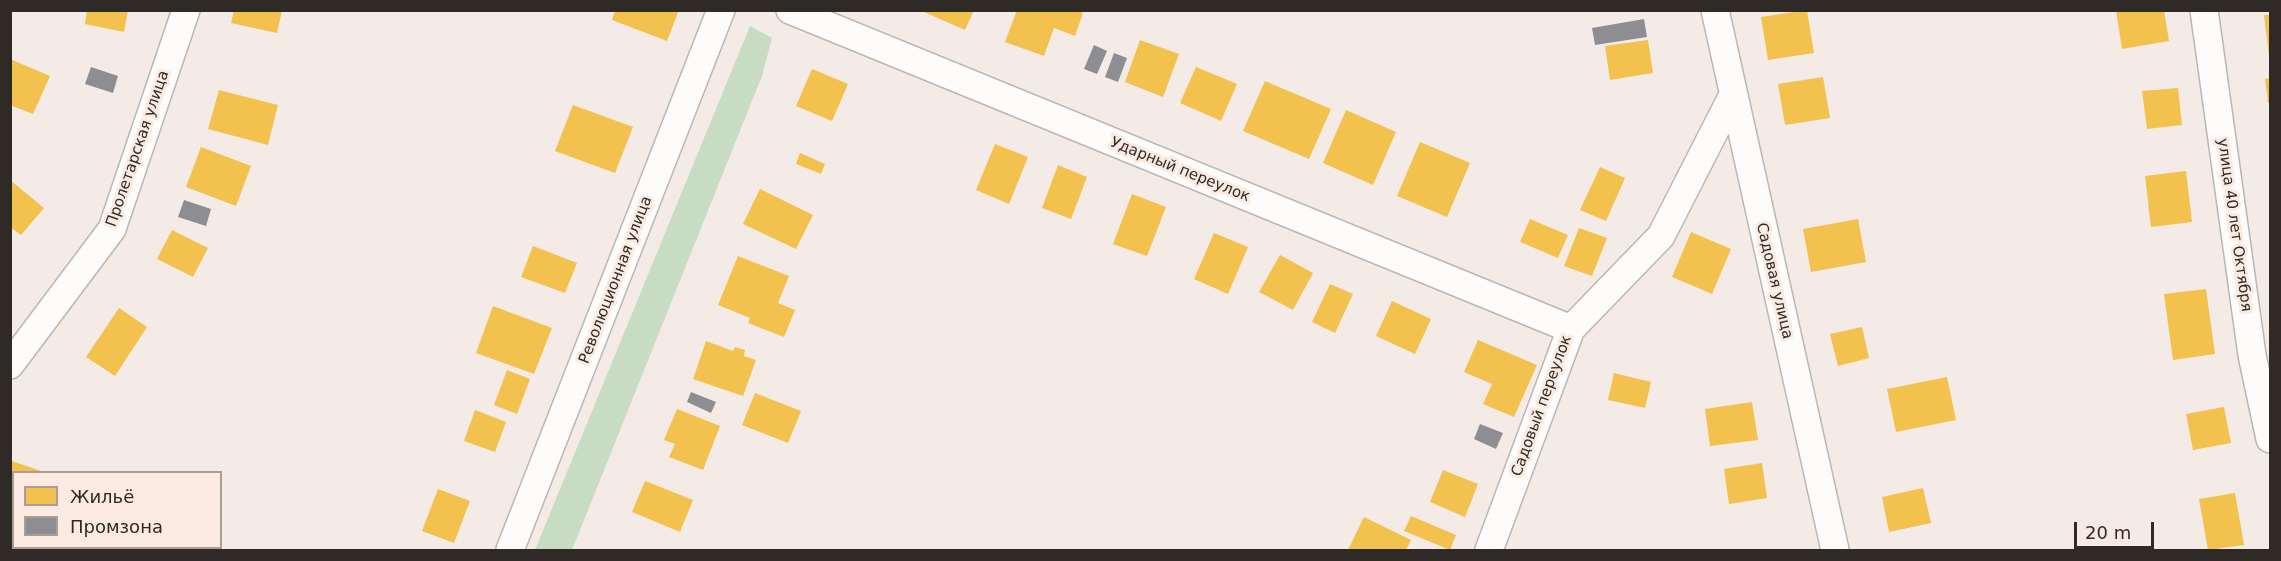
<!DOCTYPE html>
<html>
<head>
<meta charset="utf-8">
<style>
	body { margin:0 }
	#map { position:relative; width:2281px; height:561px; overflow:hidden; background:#f4ebe7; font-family:"DejaVu Sans",sans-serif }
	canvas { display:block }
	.frame { position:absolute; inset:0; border:12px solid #2f2a26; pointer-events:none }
	.legend { position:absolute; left:12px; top:471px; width:210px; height:78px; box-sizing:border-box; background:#faeae1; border:2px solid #a99d96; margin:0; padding:8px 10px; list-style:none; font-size:18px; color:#2f2a26 }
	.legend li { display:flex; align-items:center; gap:12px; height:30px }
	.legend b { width:30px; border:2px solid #a99d96 }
	.scale { position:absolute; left:2074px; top:522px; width:80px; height:27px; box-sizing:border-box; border:3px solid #2f2a26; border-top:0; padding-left:8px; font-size:18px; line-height:21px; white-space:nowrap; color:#2f2a26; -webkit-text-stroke:4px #faeae1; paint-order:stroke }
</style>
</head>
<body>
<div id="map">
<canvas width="2281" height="561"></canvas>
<div class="frame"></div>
<ul class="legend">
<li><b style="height:16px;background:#f2c14e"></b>Жильё</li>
<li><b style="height:16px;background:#8d8d92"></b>Промзона</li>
</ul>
<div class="scale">20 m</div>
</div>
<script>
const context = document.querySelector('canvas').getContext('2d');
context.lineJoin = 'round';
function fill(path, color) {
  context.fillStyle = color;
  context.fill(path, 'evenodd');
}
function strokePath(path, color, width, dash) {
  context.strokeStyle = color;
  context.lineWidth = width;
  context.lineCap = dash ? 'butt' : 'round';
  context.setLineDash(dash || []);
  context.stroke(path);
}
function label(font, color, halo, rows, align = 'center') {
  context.font = font + ' "DejaVu Sans",sans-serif';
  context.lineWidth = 6;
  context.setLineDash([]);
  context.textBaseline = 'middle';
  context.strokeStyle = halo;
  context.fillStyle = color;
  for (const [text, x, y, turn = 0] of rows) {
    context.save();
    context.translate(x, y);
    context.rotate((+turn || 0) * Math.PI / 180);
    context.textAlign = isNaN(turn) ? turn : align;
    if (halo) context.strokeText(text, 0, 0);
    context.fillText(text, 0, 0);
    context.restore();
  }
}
fill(new Path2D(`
	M 750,26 L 772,38 L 762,76 L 572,550 L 535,550 Z`), '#c7dcc3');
fill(new Path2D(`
	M 87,10 L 128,10 L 124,32 L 85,24 Z
	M 234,10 L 282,10 L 277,33 L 231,23 Z
	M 615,10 L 679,10 L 667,41 L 612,20 Z
	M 925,10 L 974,10 L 965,30 L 924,12 Z
	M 1017,10 L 1076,10 L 1083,13 L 1075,36 L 1054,28 L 1044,56 L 1005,42 Z
	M 1807,10 L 1814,53 L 1768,60 L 1761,17 Z
	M 2116,10 L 2164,10 L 2169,41 L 2122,49 Z
	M 2264,15 L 2270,15 L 2270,55 L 2269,56 Z
	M 1140,40 L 1179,54 L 1163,97 L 1125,82 Z
	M 1648,40 L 1653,73 L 1610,80 L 1605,46 Z
	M 10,59 L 50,76 L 33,114 L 10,105 Z
	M 1196,67 L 1237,84 L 1221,121 L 1180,103 Z
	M 812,69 L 848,84 L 832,121 L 796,106 Z
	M 1823,77 L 1830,118 L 1785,125 L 1778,84 Z
	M 2270,78 L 2270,103 L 2268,103 L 2265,79 Z
	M 1265,81 L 1331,109 L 1309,159 L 1243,131 Z
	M 2178,88 L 2182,125 L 2147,129 L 2142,91 Z
	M 219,90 L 278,105 L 268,145 L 208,129 Z
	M 573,105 L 633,127 L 615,173 L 555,151 Z
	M 1346,110 L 1396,132 L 1373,185 L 1323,163 Z
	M 1420,142 L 1470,163 L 1447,217 L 1397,196 Z
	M 995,144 L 1028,157 L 1009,204 L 976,190 Z
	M 201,147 L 251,166 L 236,206 L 186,187 Z
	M 800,153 L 825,164 L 821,174 L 796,164 Z
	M 1058,165 L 1087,177 L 1071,219 L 1042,208 Z
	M 1600,167 L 1625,178 L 1606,221 L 1580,210 Z
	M 2186,171 L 2192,222 L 2151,227 L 2145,176 Z
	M 10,180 L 44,208 L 21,235 L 10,227 Z
	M 760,189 L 813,215 L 796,249 L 743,224 Z
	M 1132,194 L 1166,207 L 1147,256 L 1113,244 Z
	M 1530,219 L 1568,235 L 1558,258 L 1520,242 Z
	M 1858,219 L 1866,262 L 1811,272 L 1803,229 Z
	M 1579,228 L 1607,238 L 1592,276 L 1564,266 Z
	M 172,230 L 208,248 L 193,277 L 157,259 Z
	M 1691,232 L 1731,249 L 1712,294 L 1672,277 Z
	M 1214,233 L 1248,247 L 1228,294 L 1194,279 Z
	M 533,246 L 577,263 L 565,293 L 521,277 Z
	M 1280,255 L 1313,273 L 1293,310 L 1259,292 Z
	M 738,256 L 789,276 L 778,303 L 795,310 L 784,337 L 748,323 L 750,318 L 718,305 Z
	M 1330,284 L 1353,294 L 1335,333 L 1312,322 Z
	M 2206,289 L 2215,354 L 2173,360 L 2164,294 Z
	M 1392,301 L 1431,319 L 1415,354 L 1376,336 Z
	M 493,306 L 552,328 L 534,374 L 476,353 Z
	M 119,308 L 147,327 L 115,376 L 86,357 Z
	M 1862,327 L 1869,358 L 1838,366 L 1830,334 Z
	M 1478,340 L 1537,365 L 1514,417 L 1483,404 L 1492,384 L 1464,372 Z
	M 706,341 L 733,351 L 735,347 L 745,350 L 744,356 L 756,360 L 743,396 L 693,379 Z
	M 507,370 L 530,379 L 517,414 L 494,405 Z
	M 1614,373 L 1651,382 L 1645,408 L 1608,400 Z
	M 1947,377 L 1956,420 L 1896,432 L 1887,389 Z
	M 755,393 L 801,411 L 788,443 L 742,425 Z
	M 1752,402 L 1758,440 L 1710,446 L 1705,409 Z
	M 2224,407 L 2231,443 L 2193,450 L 2186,414 Z
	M 677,409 L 720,426 L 703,470 L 669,457 L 675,444 L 664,440 Z
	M 475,410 L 506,422 L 495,452 L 464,441 Z
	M 12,461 L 44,472 L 14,472 L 14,509 L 10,508 Z
	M 1762,463 L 1767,498 L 1729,504 L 1724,469 Z
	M 1443,470 L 1478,484 L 1465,517 L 1430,502 Z
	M 645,481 L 693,500 L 680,532 L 632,512 Z
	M 1923,488 L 1931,523 L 1889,532 L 1882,497 Z
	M 438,489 L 470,501 L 454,543 L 422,531 Z
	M 2235,493 L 2244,545 L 2208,550 L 2199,499 Z
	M 1411,516 L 1456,535 L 1450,550 L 1404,531 Z
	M 1364,517 L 1411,540 L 1406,550 L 1348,550 Z
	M 140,548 L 174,548 L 172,550 L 139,550 Z`), '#f2c14e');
fill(new Path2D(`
	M 1644,19 L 1647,37 L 1595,45 L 1592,28 Z
	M 1094,45 L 1107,51 L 1097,74 L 1084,69 Z
	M 1114,53 L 1127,58 L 1118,82 L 1105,77 Z
	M 91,67 L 118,76 L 113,93 L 85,84 Z
	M 184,200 L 211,209 L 206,226 L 178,217 Z
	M 691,392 L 716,402 L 711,413 L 687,402 Z
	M 1480,424 L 1503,433 L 1496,449 L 1474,439 Z
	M 195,548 L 216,548 L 214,550 L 194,550 Z`), '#8d8d92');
const minor = new Path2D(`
	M 790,10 L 1571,329
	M 1715,10 L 1835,550
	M 2204,10 L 2252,355 L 2270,439
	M 10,365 L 112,229 L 186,10
	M 510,550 L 721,10
	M 1489,550 L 1571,329 L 1661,236 L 1733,95`);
strokePath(minor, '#bcb6b2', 30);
strokePath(minor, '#fdfcfb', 27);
label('15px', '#2f2a26', '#faeae1', [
	["Пролетарская улица",138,149,-71],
	["Ударный переулок",1180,170,22],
	["улица 40 лет Октября",2234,225,82],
	["Революционная улица",616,280,-69],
	["Садовая улица",1774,281,77],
	["Садовый переулок",1542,406,-70]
]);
</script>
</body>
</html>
